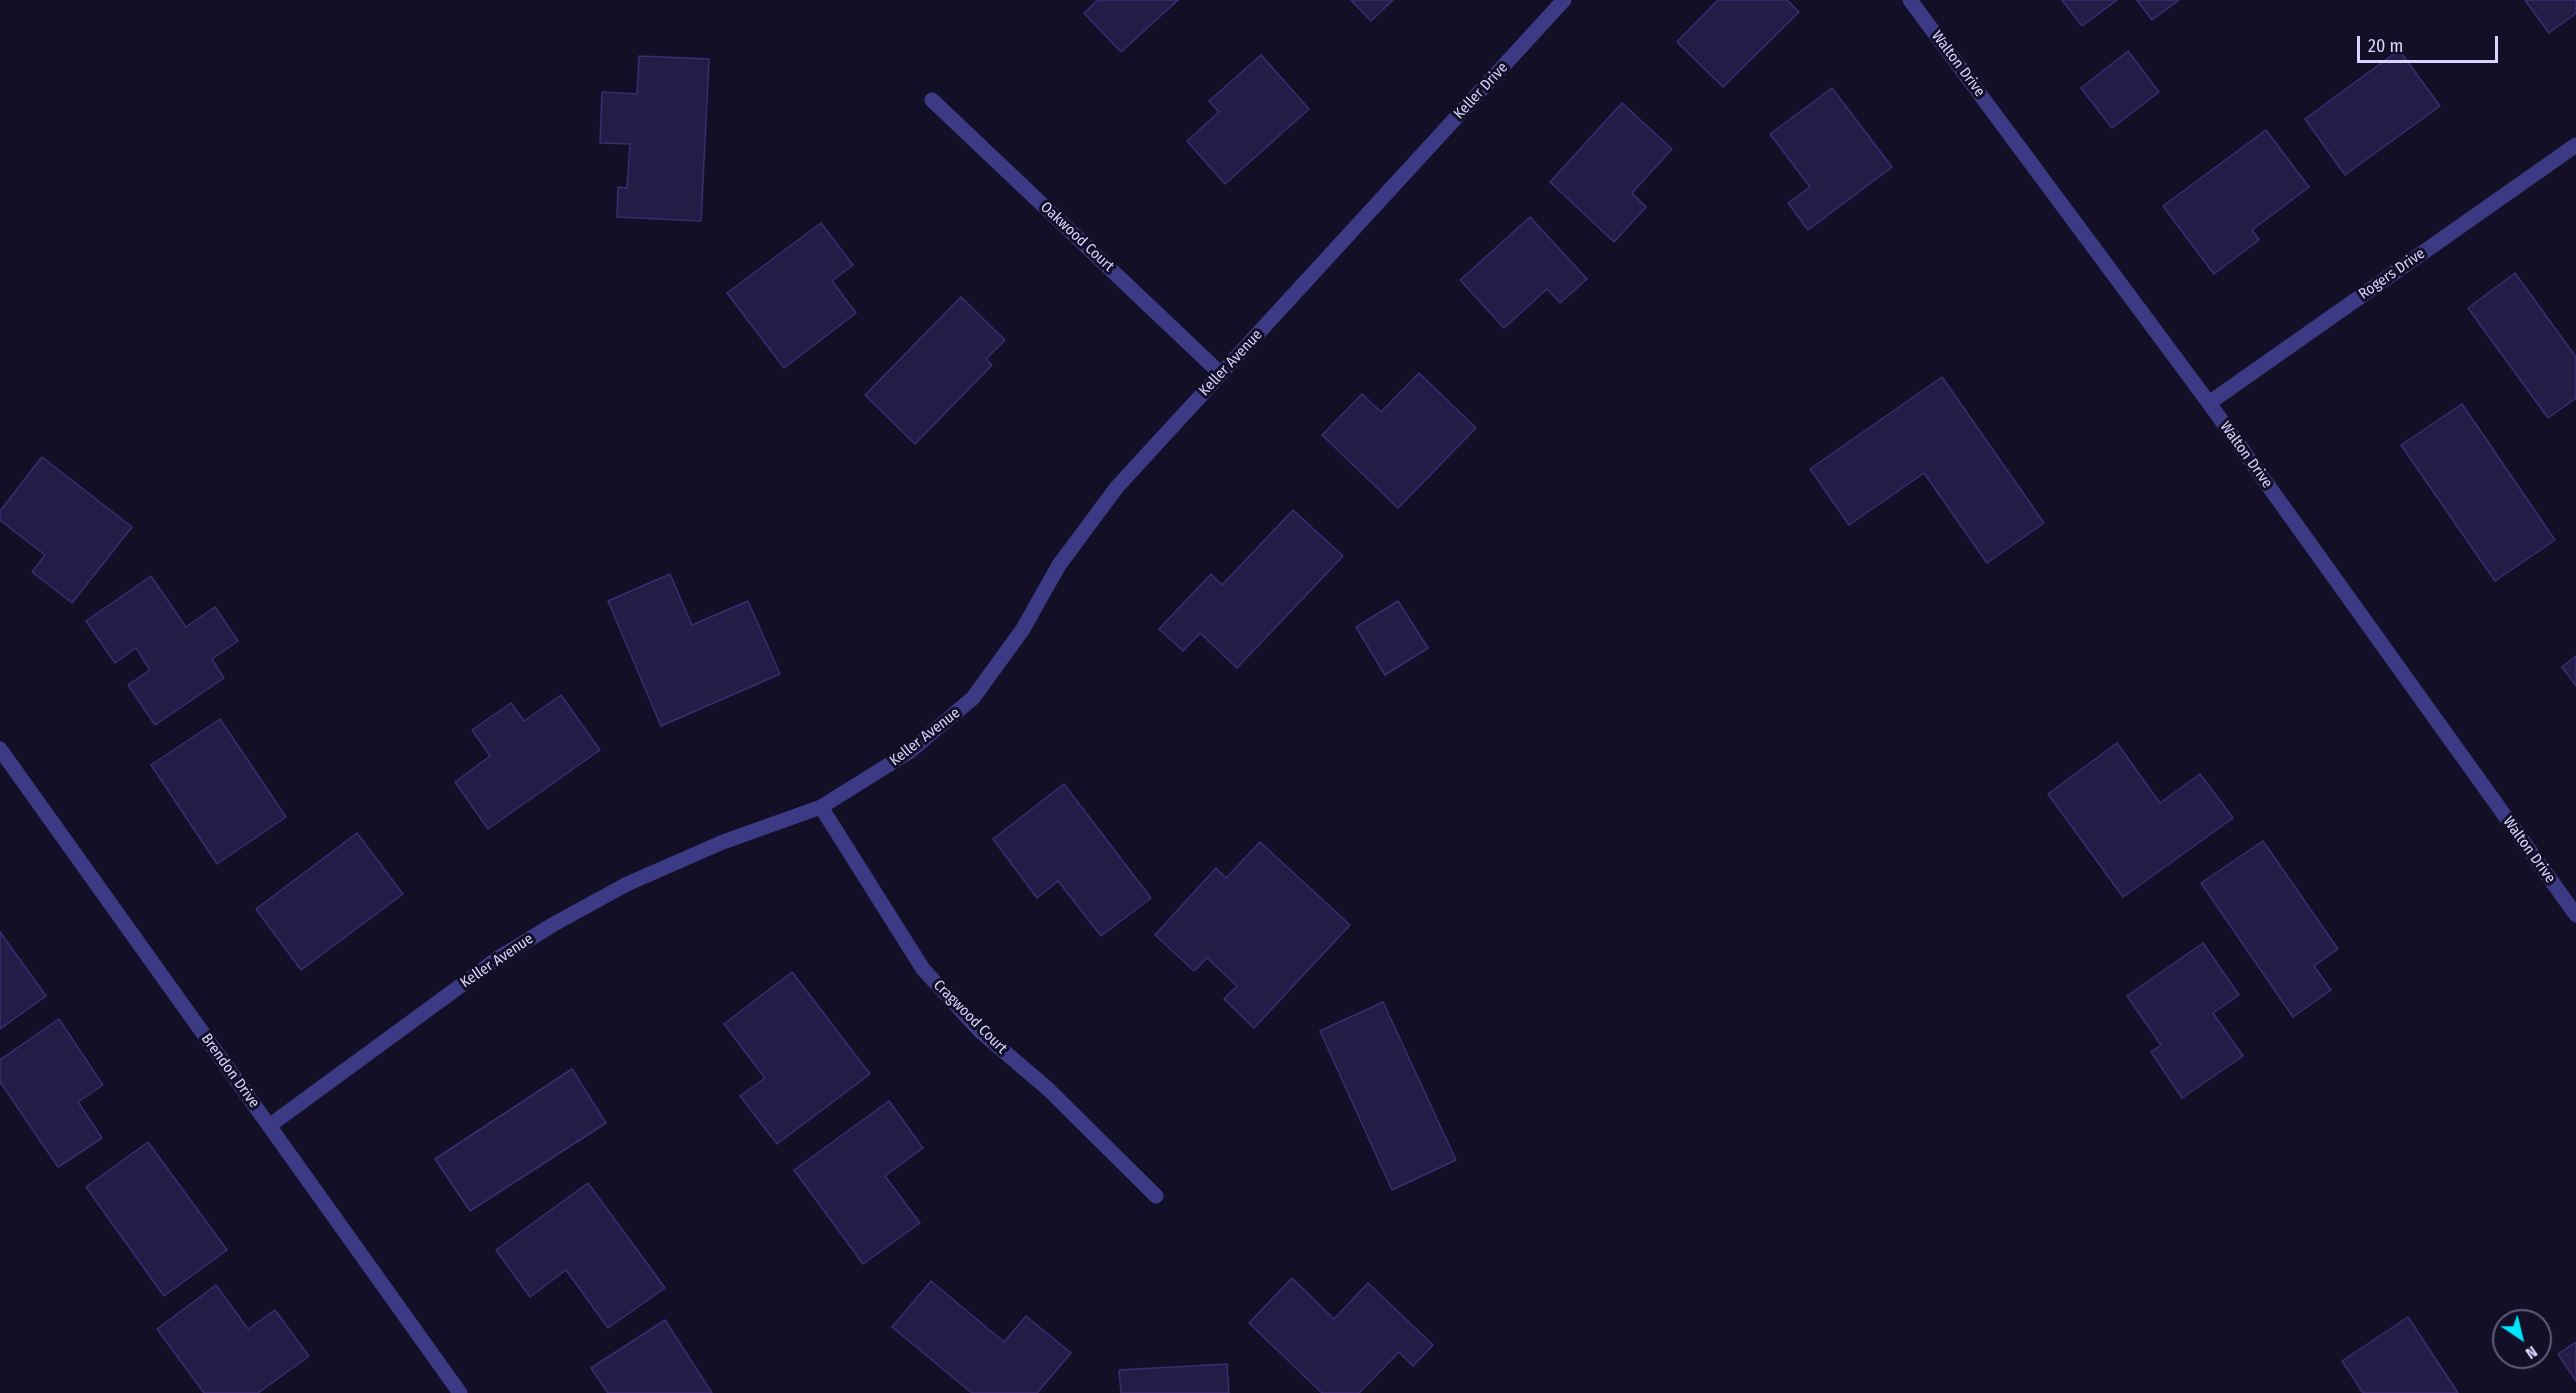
<!DOCTYPE html>
<html>
<head>
<meta charset="utf-8">
<style>
	body { margin:0 }
	#map { position:relative; width:2576px; height:1393px; overflow:hidden; background:#130f26; font-family:"Fira Sans Condensed",sans-serif }
	canvas { display:block }
	.north { position:absolute; left:2492px; top:1309px; width:60px; height:60px; box-sizing:border-box; background:#130f26; border:2px solid #625e7d; border-radius:50%; rotate:145deg; font-size:16px; font-weight:700; line-height:24px; text-align:center; color:#d9d4ff }
	.north::after { content:''; display:block; margin:auto; width:21px; height:27px; background:#00e5ff; clip-path:polygon(50% 0,100% 100%,50% 72%,0 100%) }
	.scale { position:absolute; left:2357px; top:36px; width:141px; height:27px; box-sizing:border-box; border:3px solid #d9d4ff; border-top:0; padding-left:8px; font-size:18px; line-height:21px; white-space:nowrap; color:#d9d4ff; -webkit-text-stroke:4px #130f26; paint-order:stroke }
</style>
</head>
<body>
<div id="map">
<canvas width="2576" height="1393"></canvas>
<div class="north">N</div>
<div class="scale">20 m</div>
</div>
<script>
const context = document.querySelector('canvas').getContext('2d');
context.lineJoin = 'round';
function fill(path, color) {
  context.fillStyle = color;
  context.fill(path, 'evenodd');
}
function strokePath(path, color, width, dash) {
  context.strokeStyle = color;
  context.lineWidth = width;
  context.lineCap = dash ? 'butt' : 'round';
  context.setLineDash(dash || []);
  context.stroke(path);
}
function label(font, color, halo, rows, align = 'center') {
  context.font = font + ' "Fira Sans Condensed",sans-serif';
  context.lineWidth = 6;
  context.setLineDash([]);
  context.textBaseline = 'middle';
  context.strokeStyle = halo;
  context.fillStyle = color;
  for (const [text, x, y, turn = 0] of rows) {
    context.save();
    context.translate(x, y);
    context.rotate((+turn || 0) * Math.PI / 180);
    context.textAlign = isNaN(turn) ? turn : align;
    if (halo) context.strokeText(text, 0, 0);
    context.fillText(text, 0, 0);
    context.restore();
  }
}
const building = new Path2D(`
	M 1098,0 L 1178,0 L 1121,52 L 1084,13 Z
	M 1351,0 L 1393,0 L 1371,21 Z
	M 1718,0 L 1787,0 L 1799,12 L 1723,87 L 1677,42 Z
	M 2062,0 L 2117,0 L 2082,26 Z
	M 2137,0 L 2179,0 L 2152,20 Z
	M 2525,0 L 2576,0 L 2576,13 L 2549,33 Z
	M 2399,50 L 2440,106 L 2345,175 L 2305,119 Z
	M 2128,51 L 2159,92 L 2112,128 L 2081,88 Z
	M 1261,55 L 1309,109 L 1225,184 L 1187,141 L 1219,112 L 1209,101 Z
	M 639,56 L 709,59 L 701,221 L 617,217 L 618,187 L 627,188 L 630,144 L 600,143 L 602,92 L 637,94 Z
	M 1832,88 L 1892,167 L 1808,230 L 1788,203 L 1810,187 L 1770,134 Z
	M 1622,103 L 1672,149 L 1632,193 L 1646,207 L 1614,242 L 1550,182 Z
	M 2266,130 L 2309,187 L 2252,230 L 2259,240 L 2214,274 L 2163,206 Z
	M 1530,217 L 1587,279 L 1560,303 L 1547,289 L 1504,328 L 1460,280 Z
	M 821,223 L 853,265 L 832,281 L 856,313 L 784,368 L 727,293 Z
	M 2515,273 L 2576,357 L 2576,398 L 2548,418 L 2468,308 Z
	M 961,297 L 1005,340 L 986,359 L 992,365 L 915,444 L 865,395 Z
	M 1419,373 L 1476,428 L 1398,508 L 1322,435 L 1362,394 L 1381,412 Z
	M 1942,377 L 2044,523 L 1987,563 L 1924,473 L 1849,525 L 1810,469 Z
	M 2462,404 L 2555,540 L 2495,581 L 2401,445 Z
	M 42,457 L 132,527 L 72,603 L 32,572 L 45,555 L 0,520 L 0,511 Z
	M 1293,510 L 1343,556 L 1237,668 L 1200,633 L 1183,651 L 1159,629 L 1211,574 L 1222,585 Z
	M 670,574 L 692,625 L 748,601 L 780,674 L 661,726 L 608,601 Z
	M 151,576 L 186,627 L 215,607 L 238,641 L 212,659 L 224,678 L 155,725 L 128,685 L 150,670 L 136,648 L 115,663 L 86,621 Z
	M 1398,601 L 1428,648 L 1385,675 L 1356,627 Z
	M 2576,656 L 2576,686 L 2562,667 Z
	M 561,695 L 600,750 L 488,829 L 455,782 L 490,756 L 472,730 L 511,703 L 524,721 Z
	M 220,719 L 286,817 L 217,864 L 151,765 Z
	M 2117,743 L 2160,803 L 2200,774 L 2233,818 L 2123,897 L 2048,794 Z
	M 1064,784 L 1151,898 L 1101,936 L 1058,881 L 1037,898 L 993,839 Z
	M 357,833 L 403,894 L 301,970 L 256,909 Z
	M 2263,841 L 2338,949 L 2314,966 L 2331,990 L 2293,1017 L 2201,883 Z
	M 1260,842 L 1350,925 L 1254,1028 L 1224,999 L 1237,986 L 1207,958 L 1194,971 L 1155,935 L 1216,868 L 1226,878 Z
	M 0,932 L 46,996 L 0,1029 Z
	M 2203,943 L 2239,995 L 2213,1013 L 2243,1056 L 2182,1098 L 2151,1052 L 2161,1045 L 2127,996 Z
	M 792,972 L 870,1074 L 777,1144 L 740,1096 L 765,1078 L 724,1024 Z
	M 1383,1002 L 1456,1160 L 1392,1190 L 1320,1031 Z
	M 59,1019 L 103,1085 L 78,1102 L 102,1138 L 58,1167 L 0,1082 L 0,1060 Z
	M 572,1069 L 606,1123 L 470,1211 L 435,1159 Z
	M 889,1101 L 923,1148 L 885,1176 L 920,1223 L 863,1264 L 794,1170 Z
	M 148,1142 L 227,1250 L 164,1296 L 86,1187 Z
	M 588,1183 L 665,1288 L 608,1328 L 566,1270 L 530,1297 L 496,1250 Z
	M 1292,1278 L 1334,1319 L 1368,1283 L 1433,1345 L 1413,1366 L 1399,1352 L 1359,1393 L 1322,1393 L 1249,1323 Z
	M 931,1281 L 1004,1342 L 1026,1316 L 1071,1353 L 1037,1393 L 972,1393 L 892,1327 Z
	M 216,1285 L 248,1329 L 275,1310 L 309,1356 L 258,1393 L 204,1393 L 157,1329 Z
	M 2408,1317 L 2458,1393 L 2363,1393 L 2342,1361 Z
	M 665,1320 L 712,1393 L 608,1393 L 591,1368 Z
	M 2576,1342 L 2576,1381 L 2558,1354 Z
	M 1227,1364 L 1229,1393 L 1121,1393 L 1119,1370 Z`);
fill(building, '#241b47');
strokePath(building, '#3b2d73', 1.5);
strokePath(new Path2D(`
	M 1910,0 L 2209,403 L 2576,915
	M 932,100 L 1221,374
	M 2209,403 L 2576,145
	M 0,749 L 460,1393
	M 821,807 L 923,969 L 980,1031 L 1048,1089 L 1156,1196
	M 269,1126 L 497,959 L 554,924 L 627,884 L 723,842 L 821,807 L 909,752 L 973,698 L 1023,629 L 1059,565 L 1117,487 L 1564,0`), '#3d3a85', 15);
label('15px', '#d9d4ff', '#130f26', [
	["Walton Drive",1958,64,53],
	["Keller Drive",1481,91,-47],
	["Oakwood Court",1077,237,43],
	["Rogers Drive",2392,274,-35],
	["Keller Avenue",1231,363,-47],
	["Walton Drive",2246,455,54],
	["Keller Avenue",925,737,-38],
	["Walton Drive",2529,850,54],
	["Keller Avenue",497,961,-34],
	["Cragwood Court",970,1017,45],
	["Brendon Drive",230,1071,54]
]);
</script>
</body>
</html>
